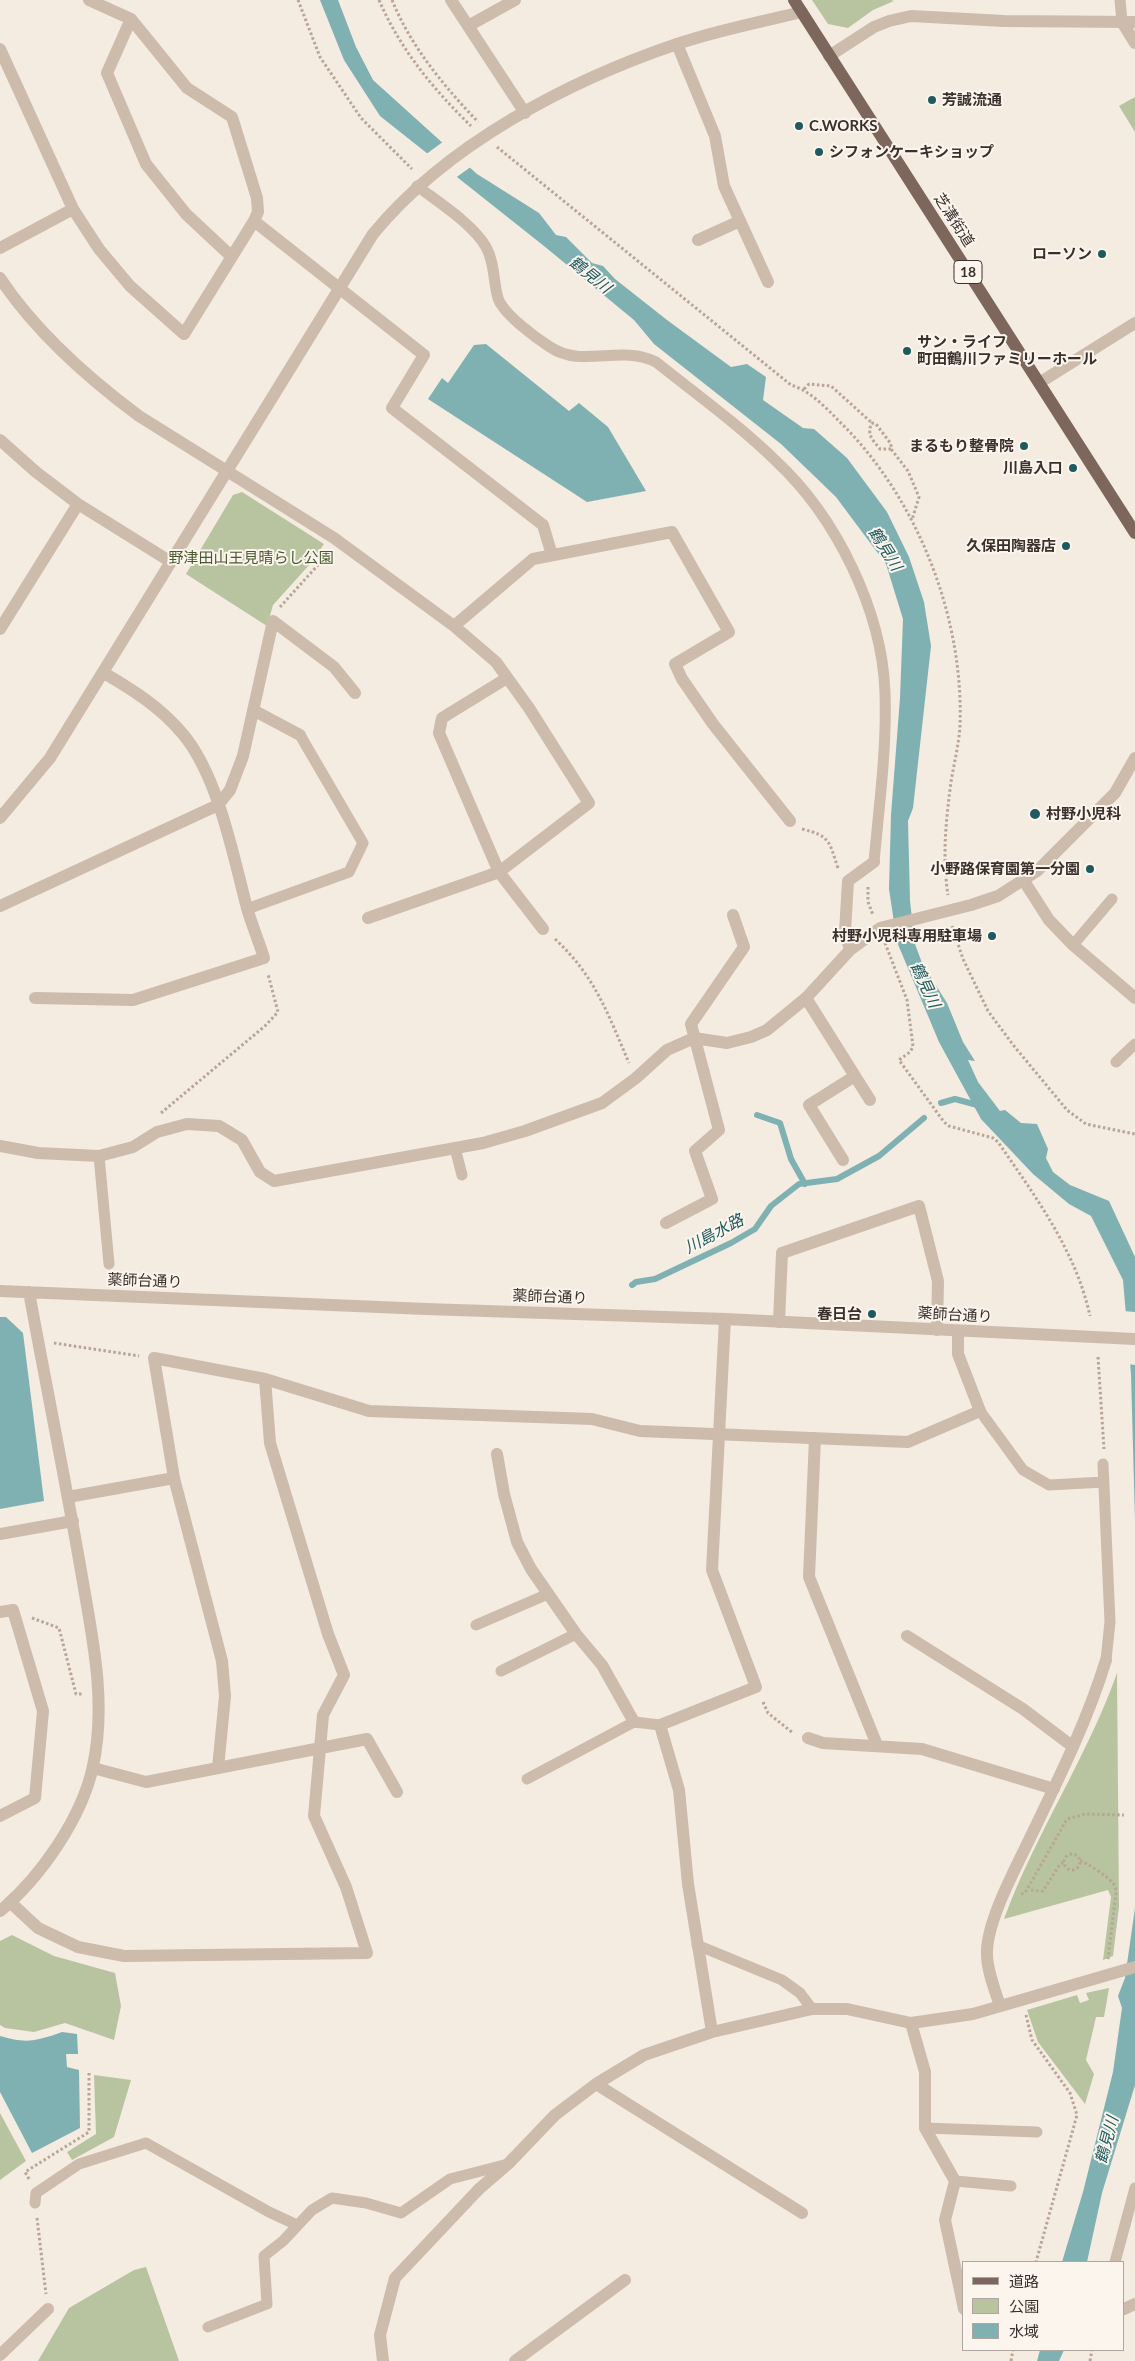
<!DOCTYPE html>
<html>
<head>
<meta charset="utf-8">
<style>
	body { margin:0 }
	#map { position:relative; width:1135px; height:2361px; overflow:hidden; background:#f4ebe1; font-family:Lato,"Noto Sans JP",sans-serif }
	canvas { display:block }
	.legend { position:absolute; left:962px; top:2261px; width:162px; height:90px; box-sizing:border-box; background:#fbf5ee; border:1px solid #aea6a0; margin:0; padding:6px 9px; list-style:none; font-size:15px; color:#3b302b }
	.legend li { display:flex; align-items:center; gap:10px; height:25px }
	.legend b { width:25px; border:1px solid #aea6a0 }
</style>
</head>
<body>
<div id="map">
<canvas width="1135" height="2361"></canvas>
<ul class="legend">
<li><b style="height:6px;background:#7d675c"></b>道路</li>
<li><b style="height:14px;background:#b8c4a0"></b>公園</li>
<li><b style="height:14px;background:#7fb0b2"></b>水域</li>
</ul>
</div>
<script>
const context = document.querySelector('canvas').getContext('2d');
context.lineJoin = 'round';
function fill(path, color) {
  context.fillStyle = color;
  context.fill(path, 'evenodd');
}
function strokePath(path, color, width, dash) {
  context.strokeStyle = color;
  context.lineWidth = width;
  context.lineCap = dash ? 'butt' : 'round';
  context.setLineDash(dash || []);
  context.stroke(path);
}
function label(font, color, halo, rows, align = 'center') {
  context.font = font + ' Lato,"Noto Sans JP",sans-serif';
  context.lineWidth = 4;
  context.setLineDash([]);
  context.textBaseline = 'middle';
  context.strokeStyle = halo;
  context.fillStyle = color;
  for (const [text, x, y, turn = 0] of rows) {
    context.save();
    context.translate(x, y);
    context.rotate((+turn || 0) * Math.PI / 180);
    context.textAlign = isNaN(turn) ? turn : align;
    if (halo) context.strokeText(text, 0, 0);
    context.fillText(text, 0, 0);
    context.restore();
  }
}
fill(new Path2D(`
	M 812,0 L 891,0 L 894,1 L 873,10 L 848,28 L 828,24 Z
	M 1135,97 L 1135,132 L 1119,106 Z
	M 242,492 L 324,544 L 311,563 L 273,605 L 267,626 L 186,574 L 233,495 Z
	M 1117,1673 L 1119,1907 L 1113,1956 L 1103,1960 L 1111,1897 L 1108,1890 L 1004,1919 C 1035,1834 1087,1758 1117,1673 Z
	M 12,1935 L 54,1956 L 115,1973 L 121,2006 L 114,2040 L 65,2023 L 34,2032 L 5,2028 L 0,2025 L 0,1941 Z
	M 1109,1988 L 1104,2017 L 1096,2017 L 1086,2060 L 1094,2074 L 1085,2104 L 1038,2042 L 1027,2010 L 1077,1995 L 1080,2003 L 1089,2000 L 1086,1993 Z
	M 94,2075 L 131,2080 L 114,2137 L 72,2160 L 67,2152 L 96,2134 Z
	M 0,2113 L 26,2161 L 0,2180 Z
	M 146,2267 L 179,2361 L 38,2361 L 69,2308 L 134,2270 Z`), '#b8c4a0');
fill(new Path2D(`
	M 320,0 L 338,0 L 356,47 L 373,80 L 477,174 L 539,213 L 556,235 L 566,237 L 592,263 L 603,266 L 615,279 L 667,320 L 731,367 L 747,364 L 766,377 L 763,400 L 803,428 L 814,429 L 847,458 L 887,512 L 909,557 L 924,602 L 931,646 L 913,808 L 908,821 L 910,901 L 915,944 L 922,963 L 947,1003 L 963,1042 L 975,1061 L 968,1060 L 978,1082 L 1000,1111 L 1005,1110 L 1021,1123 L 1037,1124 L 1048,1149 L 1046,1158 L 1053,1172 L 1070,1185 L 1109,1201 L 1135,1257 L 1135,1520 L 1131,1374 L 1123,1280 L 1091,1216 L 1069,1204 L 1033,1174 L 981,1119 L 939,1042 L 897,942 L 889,889 L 891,815 L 900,698 L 903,619 L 886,564 L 836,497 L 781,444 L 654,344 L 634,320 L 544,246 L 380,116 L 344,60 Z
	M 486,344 L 569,411 L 579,403 L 608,427 L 646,491 L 587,502 L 428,399 L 442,378 L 448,383 L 474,345 Z
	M 0,1317 L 6,1317 L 23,1333 L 44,1501 L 0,1509 Z
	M 1135,1908 L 1135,2085 L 1102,2193 L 1087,2262 L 1062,2262 L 1083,2192 L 1113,2072 L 1122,2008 L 1118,1996 L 1125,1978 Z
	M 62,2032 L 77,2034 L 78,2054 L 66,2054 L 67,2067 L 79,2070 L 80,2128 L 32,2153 L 0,2092 L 0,2036 C 26,2044 37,2041 62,2032 Z
	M 1040,2350 L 1064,2350 L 1059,2361 L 1037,2361 Z`), '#7fb0b2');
fill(new Path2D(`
	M 444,141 L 472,166 L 454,179 L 425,155 Z
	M 1123,1311 L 1135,1312 L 1135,1365 L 1127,1364 Z`), '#f4ebe1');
strokePath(new Path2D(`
	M 941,1103 L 955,1099 L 981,1106
	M 757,1115 L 780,1123 L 791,1159 L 805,1184
	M 632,1285 L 636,1282 L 655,1279 L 731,1243 L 755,1229 L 771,1206 L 799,1184 L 837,1179 L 879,1156 L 924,1118`), '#7fb0b2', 6);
strokePath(new Path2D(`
	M 298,0 L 320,57 L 361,118 L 412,169
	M 379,0 C 400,49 433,89 471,126
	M 392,0 C 411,47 444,86 478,122
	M 497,147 L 791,385 C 811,391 827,409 842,424 C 918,500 964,618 960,726 C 959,744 954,763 951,782 C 946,820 942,857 948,895
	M 804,389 L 809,384 L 831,386 L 872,423
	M 891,449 L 880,449 C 873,440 866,435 872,423 L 876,424 L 891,444 L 891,449 L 908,471 L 919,497 L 912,520
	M 280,607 L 318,565 L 326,553
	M 802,829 C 831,836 829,842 838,868
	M 868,887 L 868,902 L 873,915
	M 952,926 L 963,959 L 988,1011 L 1014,1046 L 1067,1110 L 1086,1124 L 1135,1134
	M 555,939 C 595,976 608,1014 629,1063
	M 885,943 L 907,1000 L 912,1038 L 913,1047 L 910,1052 L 899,1060 L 944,1122 L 949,1126 L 993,1138 L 998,1142 C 1035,1196 1076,1251 1090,1316
	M 161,1113 L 265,1026 L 278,1012 L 268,974
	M 54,1343 L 139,1356
	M 1098,1357 L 1104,1449
	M 32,1618 L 59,1628 L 76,1694 L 83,1694
	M 763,1702 L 768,1713 L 793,1733
	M1064 1862a8 8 0 1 1 16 0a8 8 0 1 1-16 0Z
	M 1080,1861 C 1086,1862 1108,1877 1112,1882 C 1115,1885 1116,1889 1116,1893 L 1108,1959
	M 1031,1890 L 1043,1891 L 1060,1864 L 1064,1862
	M 1021,1894 L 1025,1893 L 1067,1819 L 1086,1814 L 1124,1815
	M 1026,2015 L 1032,2040 L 1070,2093 L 1077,2115 L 1036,2262
	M 29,2179 L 25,2172 L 89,2132 L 89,2073
	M 37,2218 L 46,2294
	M 1011,2361 L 1013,2350
	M 1090,2361 L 1092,2350`), '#b9a596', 3, [2.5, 2.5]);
strokePath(new Path2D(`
	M 1120,0 L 1122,22
	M 417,186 C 438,202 473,224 486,247 C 495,263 493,281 498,298 C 503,314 536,338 550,347 C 583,369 620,344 656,362 C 696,394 739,425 776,461 C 836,517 882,610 885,692 C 887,749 879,806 874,862
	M 247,909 L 349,872 L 363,843 L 300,735
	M 1073,945 L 1112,899
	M 1116,1062 L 1135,1044
	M 455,1148 L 462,1175
	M 99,1156 L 109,1264
	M 980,1411 L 1023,1470 L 1049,1485 L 1104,1482
	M 1103,1464 L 1110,1622 L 1106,1660
	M 476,1625 L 548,1594
	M 501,1671 L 576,1634
	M 527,1779 L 634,1722 L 660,1725
	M 697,1945 L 782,1980 L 800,1993 L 812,2009
	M 925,2128 L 1037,2132
	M 955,2181 L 1011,2186
	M 35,2203 L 36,2193 L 79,2164 L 146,2143 L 269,2212 L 297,2225
	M 1115,2262 L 1135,2188
	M 208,2327 L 267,2304 L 264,2256 L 283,2241 L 312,2210 L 332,2198 L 366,2203 L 401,2213 L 450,2179 L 508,2164`), '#cdbbac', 11);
strokePath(new Path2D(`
	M 451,0 L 525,113
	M 131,19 L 107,73 L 146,164 L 186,214 L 232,257
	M 1122,22 L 1135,43
	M 468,26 L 515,0
	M 677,44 L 715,136 L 724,186 L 768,282
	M 0,49 L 73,209 L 99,249 L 130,286 L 184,334 L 254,221 L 258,212 L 257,198 L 232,117 L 187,88 L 131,19 L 89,0
	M 254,221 L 424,355 L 392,408 L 543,525 L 552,555
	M 698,240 L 740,221
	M 0,248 L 73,209
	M 0,278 C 35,331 88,378 139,416 L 334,538 L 454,626 L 496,662 L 529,708 L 589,803 L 499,872 L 368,918
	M 1039,383 L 1135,323
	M 0,440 L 36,472 L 78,504 L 171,562
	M 454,626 L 533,559 L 672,532 L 729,632 L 675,664 L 682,679 L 713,724 L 790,821
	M 0,629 L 78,504
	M 507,678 L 442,718 L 439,733 L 499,872 L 543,929
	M 253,710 L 300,735
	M 1024,881 L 1049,920 L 1073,945 L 1135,998
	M 0,906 L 218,805 L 230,790 L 243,756 L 273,621 L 334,667 L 355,693
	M 850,950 L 845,932 L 848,881 L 874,862
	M 35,998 L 133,1000 L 264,958 C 259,942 252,925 247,908 C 233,855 218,775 182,733 C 160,707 133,690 104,673
	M 806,998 L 870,1100
	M 0,1146 L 38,1153 L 99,1156 L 133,1147 L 157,1132 L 187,1124 L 219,1126 L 242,1140 L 260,1172 L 274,1181 L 483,1143 L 525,1131 L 602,1103 L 636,1078 L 667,1050 L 694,1038 L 727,1043 L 751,1037 L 767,1030 L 806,998 L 850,950 L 880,928 L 971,905 L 998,896 L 1037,871 L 1115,793 L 1135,758
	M 843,1160 L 809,1105 L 855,1076
	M 666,1223 L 712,1199 L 695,1151 L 719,1130 L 691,1024 L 744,947 L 733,915
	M 779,1322 L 782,1253 L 919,1206 L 938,1281 L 937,1330
	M 815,1438 L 809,1577 L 877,1745
	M 497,1454 L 504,1494 L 517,1542 L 531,1569 L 576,1634 L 602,1665 L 634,1722
	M 68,1497 L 174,1478
	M 0,1534 L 73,1521
	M 0,1612 L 13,1610 L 43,1711 L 35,1798 L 0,1816
	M 907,1636 L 1023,1709 L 1072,1746
	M 808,1738 L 823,1743 L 922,1749 L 1054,1789
	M 93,1768 L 146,1782 L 367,1739 L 397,1792
	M 218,1768 L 225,1696 L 222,1661 L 174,1478 L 154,1358 L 265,1379 L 369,1411 L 592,1419 L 640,1431 L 908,1442 L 980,1411 L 958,1354 L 958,1331
	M 10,1902 L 38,1928 L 78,1947 L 124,1956 L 367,1953 L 346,1887 L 314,1816 L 323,1715 L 344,1675 L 328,1634 L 270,1443 L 265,1379
	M 1000,2006 C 995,1990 987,1971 987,1954 C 986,1922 1016,1868 1030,1838 C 1058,1780 1087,1722 1106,1660
	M 911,2023 L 925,2072 L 925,2128 L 955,2181 L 945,2220 L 964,2309
	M 712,2032 L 688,1884 L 679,1790 L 660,1725 L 756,1687 L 712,1570 L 725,1319
	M 596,2084 L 802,2213
	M 1124,2309 L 1135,2304
	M 0,2355 L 48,2309
	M 383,2361 L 380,2335 L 395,2278 L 479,2189 L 508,2164 L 555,2115 L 596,2084 L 644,2055 L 712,2032 L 812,2009 L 847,2009 L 911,2023 L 973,2014 L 1135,1967
	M 515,2361 L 625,2280`), '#cdbbac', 12);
strokePath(new Path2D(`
	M 829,56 L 874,27 L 889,21 L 911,16 L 1004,21 L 1135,22
	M 0,818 L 50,758 L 373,234 C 447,144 568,81 677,44 C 718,30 760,22 802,12
	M 0,1291 L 426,1309 L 725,1319 L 1135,1339
	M 0,1911 C 40,1878 82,1818 93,1766 C 107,1701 92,1636 81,1571 C 65,1478 46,1385 29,1292`), '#cdbbac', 12);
strokePath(new Path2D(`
	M 794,0 L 1135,533`), '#7d675c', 12);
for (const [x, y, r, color] of [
	[932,100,5,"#1f5a5e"],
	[799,126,5,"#1f5a5e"],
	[819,152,5,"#1f5a5e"],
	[1102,254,5,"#1f5a5e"],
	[907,351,5,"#1f5a5e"],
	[1024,446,5,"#1f5a5e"],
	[1073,468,5,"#1f5a5e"],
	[1066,546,5,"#1f5a5e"],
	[1035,814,6,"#1f5a5e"],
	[1090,869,5,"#1f5a5e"],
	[992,936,5,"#1f5a5e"],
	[872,1314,5,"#1f5a5e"]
]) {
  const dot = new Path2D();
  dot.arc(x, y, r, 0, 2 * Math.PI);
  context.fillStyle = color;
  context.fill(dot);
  strokePath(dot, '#fbf5ee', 2);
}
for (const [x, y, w] of [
	[968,272,28]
]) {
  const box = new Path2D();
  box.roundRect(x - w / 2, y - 11.5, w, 23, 4);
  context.fillStyle = '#fbf5ee';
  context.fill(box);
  strokePath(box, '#3b302b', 1);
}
label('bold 14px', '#3b302b', null, [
	["18",968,272]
]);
label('bold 15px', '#3b302b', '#fbf5ee', [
	["芳誠流通",942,100,"left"],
	["C.WORKS",809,126,"left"],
	["シフォンケーキショップ",829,152,"left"],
	["ローソン",1092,254],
	["サン・ライフ",917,342,"left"],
	["町田鶴川ファミリーホール",917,359,"left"],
	["まるもり整骨院",1014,446],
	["川島入口",1063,468],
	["久保田陶器店",1056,546],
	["村野小児科",1046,814,"left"],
	["小野路保育園第一分園",1080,869],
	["村野小児科専用駐車場",982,936],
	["春日台",862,1314]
], 'right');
label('15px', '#3b302b', '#fbf5ee', [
	["芝溝街道",954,220,57],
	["薬師台通り",145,1281,2],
	["薬師台通り",550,1297,2],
	["薬師台通り",955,1315,3]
]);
label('15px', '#4a5a2e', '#fbf5ee', [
	["野津田山王見晴らし公園",251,558]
]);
label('italic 16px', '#1f5a5e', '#fbf5ee', [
	["鶴見川",590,275,39],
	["鶴見川",885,549,58],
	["鶴見川",925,985,65],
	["川島水路",714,1234,-28],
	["鶴見川",1107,2140,-75]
]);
</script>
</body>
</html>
